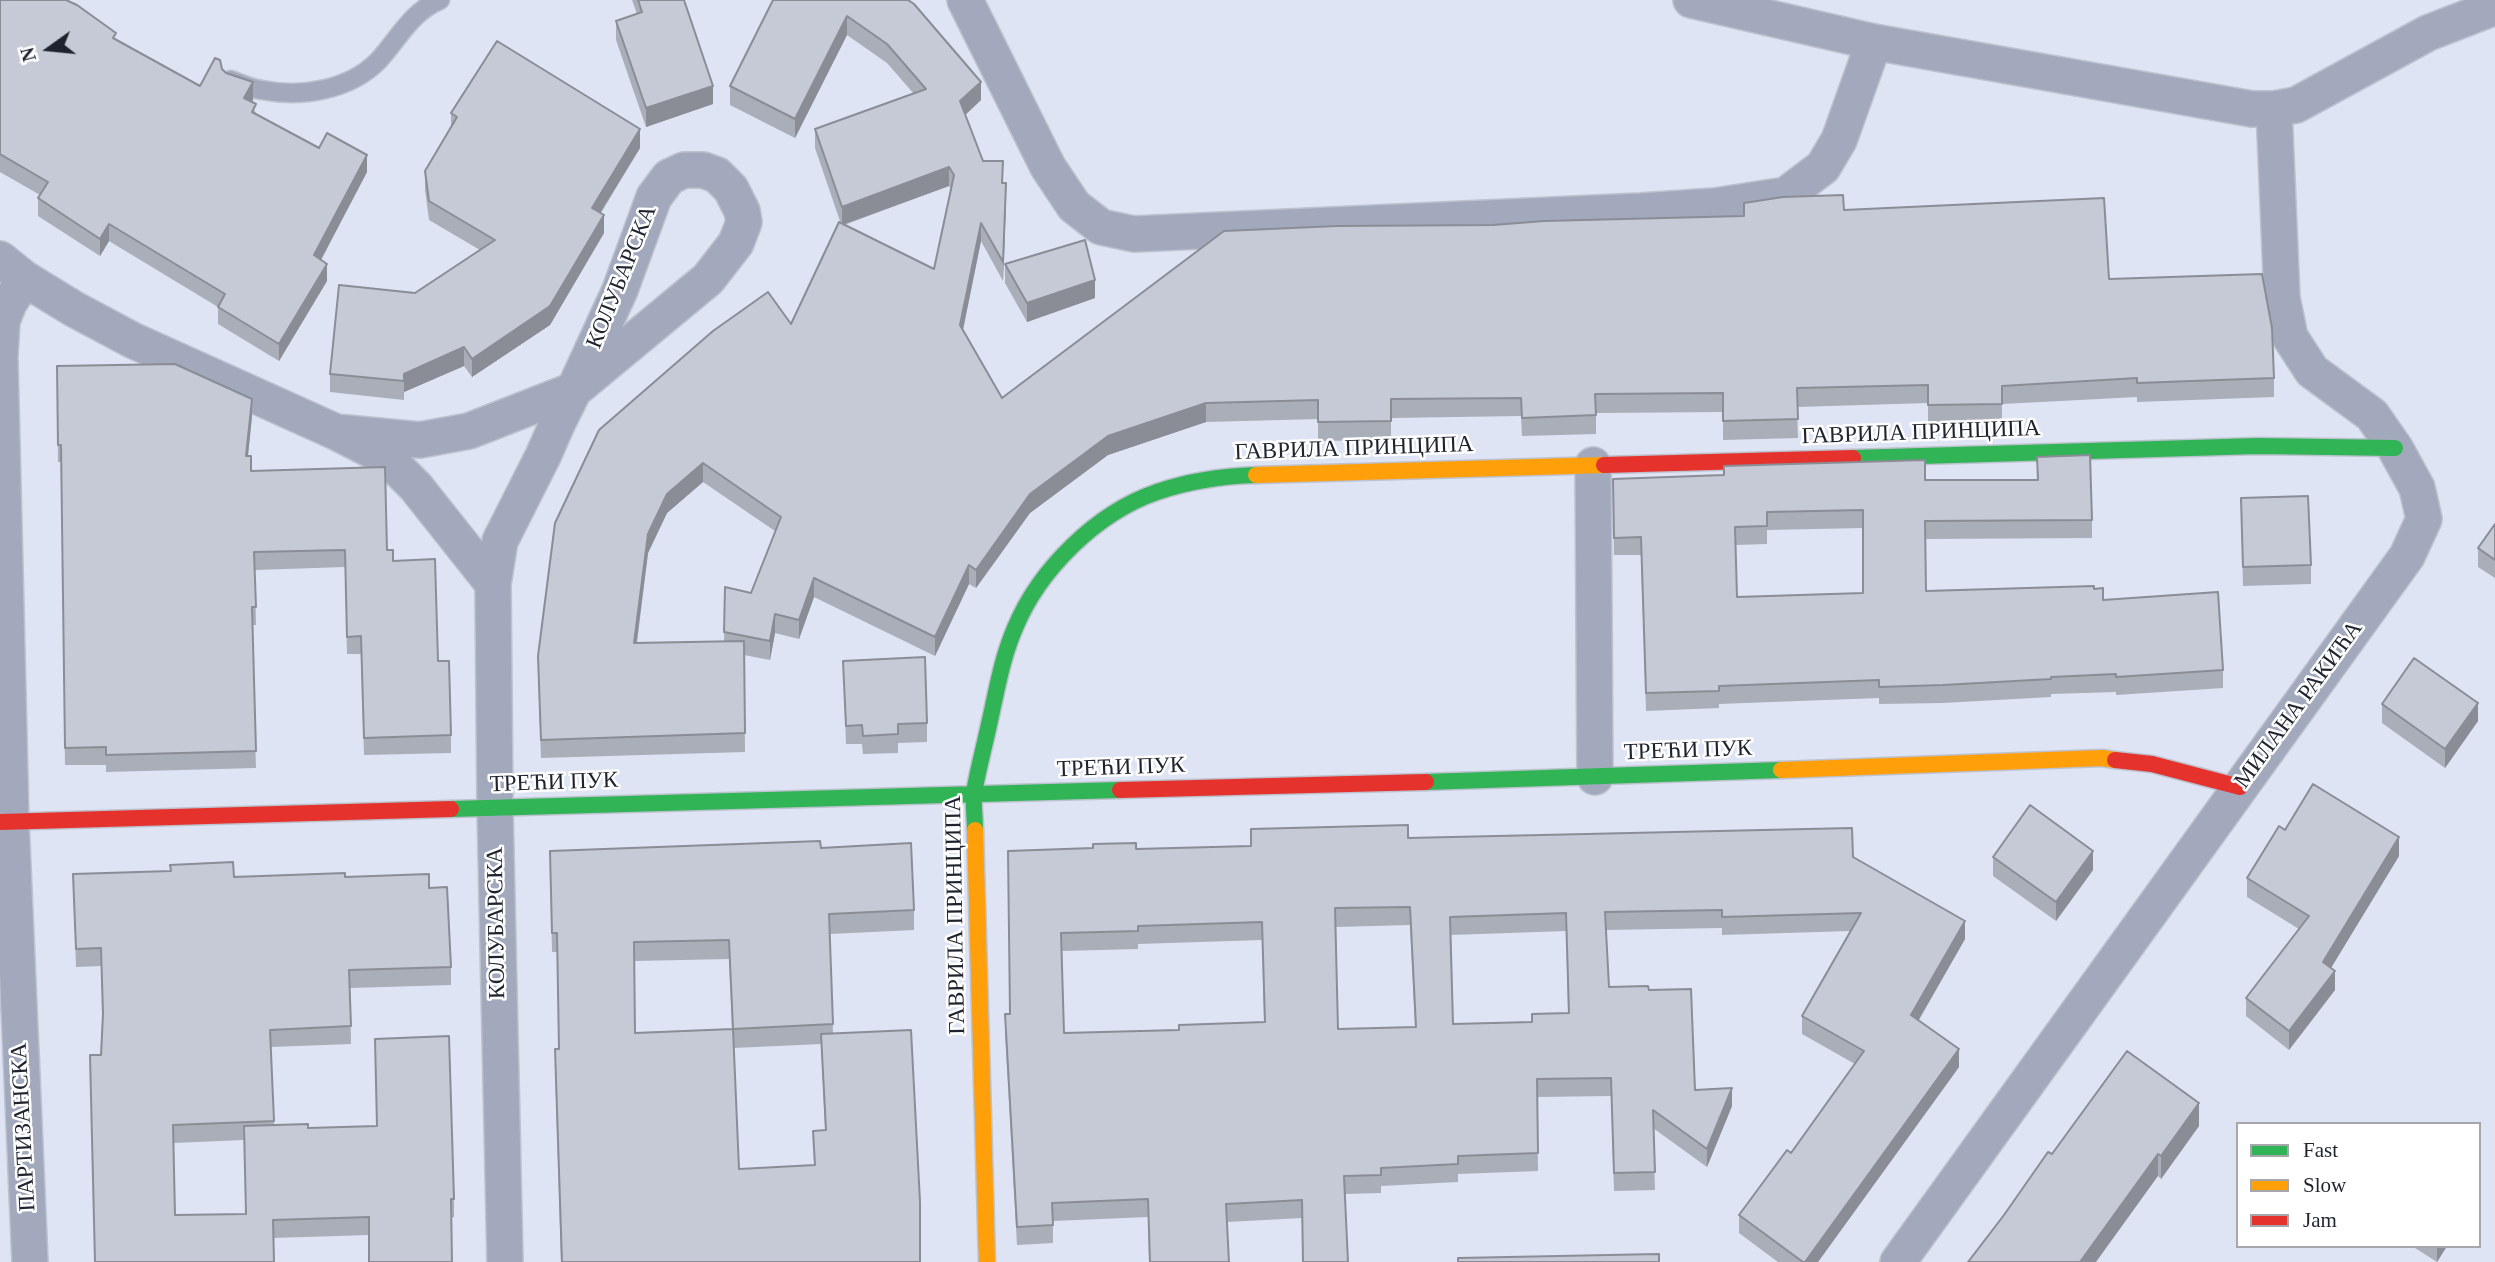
<!DOCTYPE html>
<html>
<head>
<meta charset="utf-8">
<style>
	body { margin:0 }
	#map { position:relative; width:2495px; height:1262px; overflow:hidden; background:#dee4f4; font-family:"Times New Roman",serif }
	canvas { display:block }
	.legend { position:absolute; left:2236px; top:1122px; width:245px; height:126px; box-sizing:border-box; background:#fff; border:2px solid #a5a7ab; margin:0; padding:9px 12px; list-style:none; font-size:21px; color:#1f232e }
	.legend li { display:flex; align-items:center; gap:14px; height:35px }
	.legend b { width:35px; border:2px solid #a5a7ab }
	.north { position:absolute; left:14px; top:14px; width:70px; height:70px; -webkit-text-stroke:5px #fff; paint-order:stroke; rotate:255deg; font-size:19px; font-weight:700; line-height:28px; text-align:center; color:#1f232e }
	.north::after { content:''; display:block; margin:auto; width:24px; height:32px; background:#1f232e; clip-path:polygon(50% 0,100% 100%,50% 72%,0 100%) }
</style>
</head>
<body>
<div id="map">
<canvas width="2495" height="1262"></canvas>
<ul class="legend">
<li><b style="height:9px;background:#30b455"></b>Fast</li>
<li><b style="height:9px;background:#ff9f0a"></b>Slow</li>
<li><b style="height:9px;background:#e5322d"></b>Jam</li>
</ul>
<div class="north">N</div>
</div>
<script>
const context = document.querySelector('canvas').getContext('2d');
context.lineJoin = 'round';
function strokePath(path, color, width, dash) {
  context.strokeStyle = color;
  context.lineWidth = width;
  context.lineCap = dash ? 'butt' : 'round';
  context.setLineDash(dash || []);
  context.stroke(path);
}
function fill(path, color) {
  context.fillStyle = color;
  context.fill(path, 'evenodd');
}
function label(font, color, halo, rows, align = 'center') {
  context.font = font + ' "Times New Roman",serif';
  context.lineWidth = 5;
  context.setLineDash([]);
  context.textBaseline = 'middle';
  context.strokeStyle = halo;
  context.fillStyle = color;
  for (const [text, x, y, turn = 0] of rows) {
    context.save();
    context.translate(x, y);
    context.rotate((+turn || 0) * Math.PI / 180);
    context.textAlign = isNaN(turn) ? turn : align;
    if (halo) context.strokeText(text, 0, 0);
    context.fillText(text, 0, 0);
    context.restore();
  }
}
const lane = new Path2D(`
	M 231,80 C 241,84 252,89 262,90 C 302,98 350,90 379,60 C 399,38 411,12 440,0`);
const street = new Path2D(`
	M 965,0 L 1048,167 L 1074,206 L 1101,227 L 1134,234 L 1641,211 L 1715,206 L 1786,195 L 1823,167 L 1839,140 L 1874,42
	M 1691,0 L 1874,42 L 2252,109 L 2274,109 L 2296,105 L 2428,33 L 2495,7
	M 0,259 L 25,279 L 74,309 L 132,340 L 336,432 L 387,458 L 416,487 L 493,584
	M 0,355 L 2,321 L 9,303 L 25,279
	M 0,361 L 11,821 L 30,1262
	M 336,432 L 420,440 L 469,431 L 574,390 L 708,279 L 736,243 L 744,222 L 742,211 L 731,189 L 717,175 L 703,170 L 684,170 L 669,177 L 654,197 L 620,290 L 574,390 L 558,422 L 543,456 L 500,541 L 493,584 L 495,808 L 505,1262
	M 1593,465 L 1595,777
	M 1898,1262 L 2407,556 L 2424,519 L 2417,488 L 2395,448 L 2372,415 L 2312,371 L 2290,337 L 2282,298 L 2274,109`);
const fast = new Path2D(`
	M 1853,458 L 2258,446 L 2395,448
	M 1426,782 L 1781,770
	M 451,809 L 1120,790
	M 975,830 C 975,818 973,805 974,793 C 978,769 985,744 990,720 C 997,689 1002,658 1015,628 C 1039,570 1096,513 1157,492 C 1189,481 1222,476 1256,475`);
const slow = new Path2D(`
	M 1256,475 L 1604,465
	M 1781,770 L 2102,758 L 2115,760
	M 975,830 L 987,1262`);
const jam = new Path2D(`
	M 1604,465 L 1853,458
	M 2115,760 L 2152,764 L 2240,787
	M 1120,790 L 1426,782
	M 0,822 L 451,809`);
strokePath(lane, '#bdc2cf', 21);
strokePath(street, '#bdc2cf', 38);
strokePath(fast, '#bdc2cf', 19);
strokePath(slow, '#bdc2cf', 19);
strokePath(jam, '#bdc2cf', 19);
strokePath(lane, '#a2a9bc', 18);
strokePath(street, '#a2a9bc', 35);
strokePath(fast, '#30b455', 16);
strokePath(slow, '#ff9f0a', 16);
strokePath(jam, '#e5322d', 16);
fill(new Path2D(`
	M 0,0 L 116,40 L 200,86 L 222,69 L 253,100 L 251,102 L 256,114 L 367,172 L 321,260 L 327,281 L 279,361 L 218,324 L 218,307 L 109,241 L 100,256 L 38,216 L 38,198 L 40,195 L 0,172 Z
	M 632,0 L 684,0 L 713,104 L 646,127 L 616,40 L 616,21 L 637,14 Z
	M 773,0 L 908,0 L 981,100 L 965,115 L 983,161 L 1003,183 L 1006,202 L 1003,281 L 981,241 L 963,330 L 1002,398 L 1493,225 L 1744,216 L 1844,210 L 2109,279 L 2274,378 L 2274,397 L 2137,402 L 2137,397 L 2002,404 L 2002,423 L 1928,424 L 1928,403 L 1797,407 L 1798,438 L 1723,440 L 1723,412 L 1596,413 L 1596,434 L 1522,436 L 1521,416 L 1391,418 L 1391,440 L 1318,441 L 1318,419 L 1206,422 L 1108,455 L 1030,513 L 976,588 L 969,584 L 935,656 L 814,597 L 799,639 L 775,633 L 770,660 L 744,655 L 745,752 L 541,758 L 538,675 L 791,324 L 841,224 L 815,148 L 815,129 L 914,94 L 887,63 L 847,35 L 795,138 L 730,105 L 730,86 ZM 949,186 L 951,189 L 934,269 L 844,225 ZM 703,482 L 775,531 L 751,593 L 725,587 L 724,642 L 637,643 L 648,553 L 667,513 Z
	M 451,113 L 640,148 L 601,213 L 604,233 L 550,325 L 472,377 L 464,366 L 404,392 L 404,400 L 330,392 L 330,374 L 415,293 L 480,250 L 429,220 L 425,190 L 425,171 L 451,128 Z
	M 1005,264 L 1095,298 L 1027,322 L 1005,283 Z
	M 57,366 L 252,416 L 248,456 L 251,471 L 387,550 L 393,561 L 438,661 L 451,735 L 451,753 L 364,755 L 361,654 L 347,654 L 345,567 L 255,570 L 256,625 L 252,625 L 256,768 L 106,772 L 106,765 L 65,765 L 61,462 L 58,462 Z
	M 2037,457 L 2092,520 L 2092,538 L 1925,539 L 1926,591 L 2094,589 L 2103,600 L 2223,670 L 2223,688 L 2116,695 L 2116,692 L 2051,694 L 2051,697 L 1943,703 L 1879,704 L 1879,698 L 1719,704 L 1719,708 L 1646,711 L 1641,555 L 1614,555 L 1613,479 L 2037,480 ZM 1863,528 L 1863,593 L 1737,597 L 1735,545 L 1767,544 L 1767,530 Z
	M 2241,498 L 2311,565 L 2311,584 L 2243,586 Z
	M 2495,524 L 2495,578 L 2478,567 L 2478,548 Z
	M 843,661 L 927,723 L 927,742 L 898,743 L 898,753 L 863,754 L 862,744 L 846,744 Z
	M 2382,704 L 2478,721 L 2445,768 L 2382,723 Z
	M 2285,830 L 2399,856 L 2331,968 L 2335,990 L 2289,1050 L 2246,1016 L 2246,998 L 2299,929 L 2247,897 L 2247,878 Z
	M 1408,838 L 1853,857 L 1965,939 L 1919,1020 L 1959,1067 L 1818,1262 L 1778,1262 L 1739,1233 L 1739,1215 L 1791,1153 L 1855,1064 L 1802,1034 L 1802,1016 L 1850,931 L 1722,935 L 1722,928 L 1606,930 L 1609,987 L 1649,990 L 1695,1090 L 1732,1106 L 1707,1167 L 1653,1128 L 1655,1190 L 1614,1191 L 1611,1096 L 1537,1097 L 1538,1171 L 1458,1174 L 1458,1182 L 1381,1186 L 1381,1193 L 1345,1194 L 1302,1218 L 1227,1222 L 1229,1262 L 1149,1262 L 1148,1217 L 1053,1221 L 1053,1243 L 1017,1245 L 1005,1032 L 1005,1014 L 1010,1014 L 1093,848 L 1136,849 L 1251,846 ZM 1410,925 L 1415,1027 L 1338,1029 L 1336,927 ZM 1566,931 L 1568,1013 L 1532,1022 L 1453,1024 L 1451,935 ZM 1262,940 L 1264,1022 L 1179,1030 L 1064,1033 L 1062,951 L 1138,949 L 1138,944 Z
	M 821,848 L 914,910 L 914,930 L 830,934 L 833,1033 L 920,1262 L 561,1262 L 555,1068 L 555,1049 L 559,1049 L 557,952 L 552,952 L 550,851 ZM 729,959 L 732,1029 L 635,1033 L 634,961 ZM 821,1044 L 825,1130 L 813,1131 L 814,1165 L 739,1169 L 734,1048 Z
	M 1993,857 L 2093,870 L 2056,921 L 1993,876 Z
	M 73,874 L 345,877 L 429,888 L 451,967 L 451,985 L 350,988 L 351,1044 L 271,1047 L 274,1125 L 308,1128 L 454,1199 L 454,1217 L 369,1235 L 273,1238 L 94,1262 L 103,1021 L 101,966 L 76,967 ZM 244,1140 L 246,1214 L 175,1215 L 173,1143 Z
	M 2199,1126 L 2161,1179 L 2158,1176 L 2052,1154 Z
	M 2412,1246 L 2447,1246 L 2437,1262 Z`), '#a9aeb8');
fill(new Path2D(`
	M 847,16 L 847,35 L 795,138 L 795,119 Z
	M 253,82 L 253,100 L 244,116 L 244,98 Z
	M 981,82 L 981,100 L 960,120 L 960,101 Z
	M 713,86 L 713,104 L 646,127 L 646,108 Z
	M 640,129 L 640,148 L 592,226 L 592,208 Z
	M 367,155 L 367,172 L 314,273 L 314,255 Z
	M 949,167 L 949,186 L 842,225 L 842,207 Z
	M 1006,183 L 1006,202 L 1003,281 L 1003,262 Z
	M 604,215 L 604,233 L 550,325 L 472,377 L 472,359 Z
	M 981,223 L 981,241 L 960,344 L 960,325 Z
	M 109,224 L 109,241 L 100,256 L 100,239 Z
	M 327,264 L 327,281 L 279,361 L 279,344 Z
	M 1095,280 L 1095,298 L 1027,322 L 1027,303 Z
	M 464,347 L 464,366 L 404,392 L 404,400 L 404,374 Z
	M 252,399 L 252,416 L 246,474 L 246,456 Z
	M 1206,403 L 1206,422 L 1108,455 L 1030,513 L 976,588 L 976,570 L 1030,494 L 1108,436 Z
	M 703,463 L 703,482 L 667,513 L 648,553 L 634,662 L 634,643 L 648,534 L 667,494 Z
	M 969,565 L 969,584 L 935,656 L 935,637 Z
	M 814,578 L 814,597 L 799,639 L 799,620 Z
	M 775,614 L 775,633 L 770,660 L 770,641 Z
	M 2478,703 L 2478,721 L 2445,768 L 2445,749 Z
	M 2399,837 L 2399,856 L 2323,981 L 2323,962 Z
	M 2093,851 L 2093,870 L 2056,921 L 2056,902 Z
	M 1965,921 L 1965,939 L 1911,1033 L 1911,1015 Z
	M 2335,971 L 2335,990 L 2289,1050 L 2289,1031 Z
	M 1959,1049 L 1959,1067 L 1818,1262 L 1805,1262 Z
	M 1732,1088 L 1732,1106 L 1707,1167 L 1707,1149 Z
	M 2199,1103 L 2199,1126 L 2161,1179 L 2161,1156 Z
	M 2158,1154 L 2158,1176 L 2096,1262 L 2080,1262 Z
	M 2437,1246 L 2447,1246 L 2437,1262 Z`), '#8a8d96');
const building = new Path2D(`
	M 0,0 L 66,0 L 77,5 L 116,33 L 113,38 L 200,86 L 215,58 L 220,60 L 222,69 L 226,73 L 253,82 L 244,98 L 256,104 L 252,112 L 319,148 L 327,133 L 367,155 L 314,255 L 327,264 L 279,344 L 218,307 L 225,294 L 109,224 L 100,239 L 38,198 L 48,182 L 0,154 Z
	M 638,0 L 684,0 L 713,86 L 646,108 L 616,21 L 642,12 Z
	M 773,0 L 908,0 L 914,4 L 981,82 L 960,101 L 983,161 L 1003,161 L 1002,183 L 1006,183 L 1003,262 L 981,223 L 960,325 L 1002,398 L 1224,231 L 1337,226 L 1493,225 L 1544,221 L 1744,216 L 1744,203 L 1783,197 L 1843,195 L 1844,210 L 2104,198 L 2109,279 L 2262,274 L 2272,328 L 2274,378 L 2137,383 L 2137,378 L 2002,386 L 2002,404 L 1928,405 L 1928,385 L 1797,388 L 1798,419 L 1723,421 L 1723,393 L 1595,394 L 1596,415 L 1522,418 L 1521,398 L 1391,399 L 1391,421 L 1318,422 L 1318,400 L 1206,403 L 1108,436 L 1030,494 L 976,570 L 969,565 L 935,637 L 814,578 L 799,620 L 775,614 L 770,641 L 724,632 L 725,587 L 751,593 L 781,517 L 703,463 L 667,494 L 648,534 L 634,643 L 744,641 L 745,733 L 541,740 L 538,656 L 555,523 L 599,430 L 713,331 L 768,292 L 791,324 L 839,222 L 934,269 L 954,175 L 949,167 L 842,207 L 815,129 L 926,89 L 887,44 L 847,16 L 795,119 L 730,86 Z
	M 497,41 L 640,129 L 592,208 L 604,215 L 550,306 L 472,359 L 464,347 L 404,374 L 404,381 L 330,374 L 339,285 L 415,293 L 495,240 L 429,201 L 425,171 L 457,117 L 451,113 Z
	M 1085,240 L 1095,280 L 1027,303 L 1005,264 Z
	M 175,364 L 252,399 L 246,456 L 251,456 L 251,471 L 385,467 L 387,550 L 393,550 L 393,561 L 435,559 L 438,661 L 449,661 L 451,735 L 364,738 L 361,636 L 347,637 L 345,550 L 254,552 L 256,607 L 252,607 L 256,751 L 106,755 L 106,747 L 65,748 L 61,445 L 58,445 L 57,366 Z
	M 2090,455 L 2092,520 L 1925,521 L 1926,591 L 2094,586 L 2094,589 L 2103,588 L 2103,600 L 2218,592 L 2223,670 L 2116,677 L 2116,674 L 2051,677 L 2051,679 L 1943,685 L 1879,687 L 1879,680 L 1719,686 L 1719,691 L 1646,693 L 1641,537 L 1614,538 L 1613,479 L 1724,475 L 1724,466 L 1925,460 L 1925,480 L 2038,480 L 2037,457 ZM 1863,510 L 1863,593 L 1737,597 L 1735,527 L 1767,526 L 1767,512 Z
	M 2308,496 L 2311,565 L 2243,567 L 2241,498 Z
	M 2495,524 L 2495,560 L 2478,548 Z
	M 925,657 L 927,723 L 898,724 L 898,734 L 863,736 L 862,725 L 846,726 L 843,661 Z
	M 2414,658 L 2478,703 L 2445,749 L 2382,704 Z
	M 2313,784 L 2399,837 L 2323,962 L 2335,971 L 2289,1031 L 2246,998 L 2309,916 L 2247,878 L 2279,826 L 2285,830 Z
	M 2030,805 L 2093,851 L 2056,902 L 1993,857 Z
	M 1408,825 L 1408,838 L 1852,828 L 1853,857 L 1965,921 L 1911,1015 L 1959,1049 L 1805,1262 L 1803,1262 L 1739,1215 L 1787,1150 L 1791,1153 L 1864,1051 L 1802,1016 L 1861,913 L 1722,917 L 1722,910 L 1605,912 L 1609,987 L 1648,986 L 1649,990 L 1691,989 L 1695,1090 L 1732,1088 L 1707,1149 L 1653,1110 L 1655,1172 L 1614,1173 L 1611,1078 L 1537,1079 L 1538,1153 L 1458,1156 L 1458,1164 L 1381,1168 L 1381,1175 L 1344,1176 L 1348,1262 L 1303,1262 L 1302,1200 L 1226,1204 L 1229,1262 L 1150,1262 L 1148,1199 L 1052,1203 L 1053,1225 L 1017,1227 L 1005,1014 L 1010,1014 L 1008,851 L 1093,848 L 1093,844 L 1136,843 L 1136,849 L 1251,846 L 1251,829 ZM 1410,907 L 1416,1027 L 1338,1029 L 1335,908 ZM 1566,913 L 1569,1013 L 1532,1014 L 1532,1022 L 1453,1024 L 1450,917 ZM 1262,922 L 1265,1022 L 1179,1025 L 1179,1030 L 1064,1033 L 1061,933 L 1138,931 L 1138,926 Z
	M 820,841 L 821,848 L 911,843 L 914,910 L 829,914 L 833,1024 L 733,1029 L 739,1169 L 815,1165 L 813,1131 L 826,1130 L 821,1034 L 911,1030 L 920,1202 L 920,1262 L 562,1262 L 555,1049 L 559,1049 L 557,933 L 552,933 L 550,851 ZM 729,940 L 733,1029 L 635,1033 L 634,942 Z
	M 233,862 L 234,877 L 345,873 L 345,877 L 429,874 L 429,888 L 447,887 L 451,967 L 349,970 L 351,1026 L 270,1030 L 274,1121 L 173,1125 L 175,1215 L 246,1214 L 244,1126 L 308,1124 L 308,1128 L 377,1126 L 375,1039 L 449,1036 L 454,1199 L 451,1199 L 452,1262 L 369,1262 L 369,1217 L 273,1220 L 274,1262 L 95,1262 L 90,1055 L 101,1055 L 103,1014 L 101,948 L 76,949 L 73,874 L 171,871 L 170,865 Z
	M 2127,1051 L 2199,1103 L 2161,1156 L 2158,1154 L 2080,1262 L 1968,1262 L 2004,1215 L 2048,1152 L 2052,1154 Z
	M 1659,1254 L 1659,1262 L 1458,1262 L 1458,1258 Z`);
fill(building, '#c5cad6');
strokePath(building, '#8a8d96', 2);
label('23px', '#1f232e', '#fff', [
	["КОЛУБАРСКА",622,277,-68],
	["ГАВРИЛА ПРИНЦИПА",1921,433,-2],
	["ГАВРИЛА ПРИНЦИПА",1354,449,-2],
	["МИЛАНА РАКИЋА",2299,705,-54],
	["ТРЕЋИ ПУК",1688,751,-2],
	["ТРЕЋИ ПУК",1121,768,-2],
	["ТРЕЋИ ПУК",554,783,-2],
	["ГАВРИЛА ПРИНЦИПА",956,915,-91],
	["КОЛУБАРСКА",497,923,-91],
	["ПАРТИЗАНСКА",24,1127,-93]
]);
</script>
</body>
</html>
